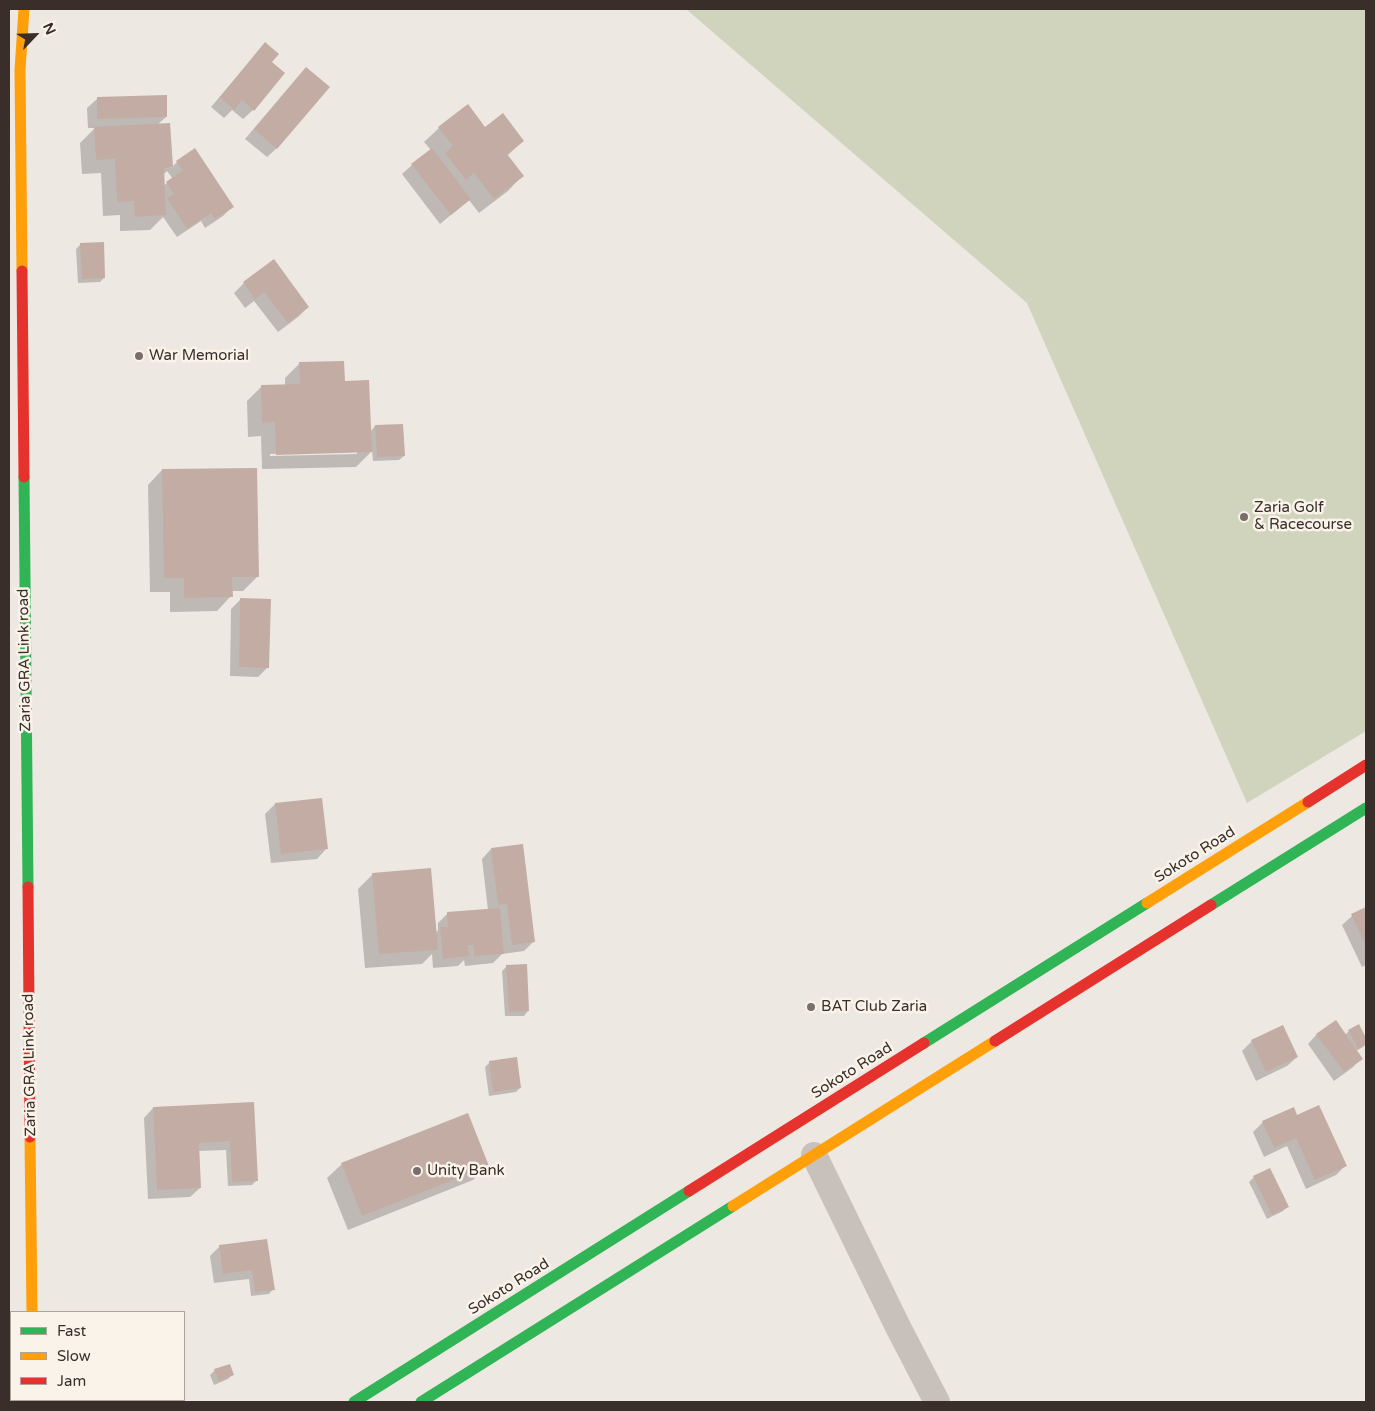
<!DOCTYPE html>
<html>
<head>
<meta charset="utf-8">
<style>
	body { margin:0 }
	#map { position:relative; width:1375px; height:1411px; overflow:hidden; background:#eee8e2; font-family:"Varela Round",sans-serif }
	canvas { display:block }
	.frame { position:absolute; inset:0; border:10px solid #392e29; pointer-events:none }
	.legend { position:absolute; left:10px; top:1311px; width:175px; height:90px; box-sizing:border-box; background:#faf3ea; border:1px solid #ada49d; margin:0; padding:6px 9px; list-style:none; font-size:15px; color:#392e29 }
	.legend li { display:flex; align-items:center; gap:10px; height:25px }
	.legend b { width:25px; border:1px solid #ada49d }
	.north { position:absolute; left:10px; top:10px; width:50px; height:50px; -webkit-text-stroke:4px #faf3ea; paint-order:stroke; rotate:66deg; font-size:14px; font-weight:700; line-height:20px; text-align:center; color:#392e29 }
	.north::after { content:''; display:block; margin:auto; width:18px; height:22px; background:#392e29; clip-path:polygon(50% 0,100% 100%,50% 72%,0 100%) }
</style>
</head>
<body>
<div id="map">
<canvas width="1375" height="1411"></canvas>
<div class="frame"></div>
<ul class="legend">
<li><b style="height:6px;background:#30b455"></b>Fast</li>
<li><b style="height:6px;background:#ff9f0a"></b>Slow</li>
<li><b style="height:6px;background:#e5322d"></b>Jam</li>
</ul>
<div class="north">N</div>
</div>
<script>
const context = document.querySelector('canvas').getContext('2d');
context.lineJoin = 'round';
function fill(path, color) {
  context.fillStyle = color;
  context.fill(path, 'evenodd');
}
function strokePath(path, color, width, dash) {
  context.strokeStyle = color;
  context.lineWidth = width;
  context.lineCap = dash ? 'butt' : 'round';
  context.setLineDash(dash || []);
  context.stroke(path);
}
function label(font, color, halo, rows, align = 'center') {
  context.font = font + ' "Varela Round",sans-serif';
  context.lineWidth = 5;
  context.setLineDash([]);
  context.textBaseline = 'middle';
  context.strokeStyle = halo;
  context.fillStyle = color;
  for (const [text, x, y, turn = 0] of rows) {
    context.save();
    context.translate(x, y);
    context.rotate((+turn || 0) * Math.PI / 180);
    context.textAlign = isNaN(turn) ? turn : align;
    if (halo) context.strokeText(text, 0, 0);
    context.fillText(text, 0, 0);
    context.restore();
  }
}
fill(new Path2D(`
	M 686,9 L 1366,9 L 1366,731 L 1247,803 L 1027,303 Z`), '#d0d4bc');
fill(new Path2D(`
	M 256,54 L 270,62 L 253,110 L 243,119 L 232,110 L 224,118 L 211,107 Z
	M 297,78 L 277,148 L 267,157 L 245,139 Z
	M 97,99 L 166,117 L 157,125 L 169,125 L 171,168 L 177,162 L 233,206 L 223,216 L 205,228 L 201,221 L 177,237 L 163,217 L 150,230 L 120,231 L 120,215 L 103,216 L 101,173 L 82,174 L 80,143 L 95,128 L 88,128 L 87,108 ZM 167,171 L 173,179 L 163,186 L 163,175 Z
	M 439,128 L 485,128 L 523,141 L 507,156 L 522,176 L 508,191 L 479,213 L 469,200 L 440,224 L 402,174 L 412,165 L 431,150 L 424,142 Z
	M 81,244 L 104,278 L 100,282 L 78,283 L 76,249 Z
	M 273,261 L 308,307 L 298,317 L 278,332 L 254,301 L 245,308 L 234,293 L 244,283 Z
	M 300,363 L 370,432 L 375,426 L 404,456 L 399,460 L 373,461 L 372,451 L 356,467 L 262,469 L 261,436 L 248,437 L 247,401 L 262,386 L 285,386 L 285,378 ZM 357,452 L 357,454 L 270,456 L 270,454 Z
	M 162,470 L 258,576 L 243,591 L 231,591 L 231,596 L 217,611 L 170,612 L 170,592 L 150,592 L 148,485 Z
	M 241,599 L 268,667 L 258,677 L 230,676 L 231,609 Z
	M 275,804 L 326,849 L 317,859 L 271,863 L 265,814 Z
	M 491,849 L 534,941 L 524,951 L 502,954 L 493,963 L 465,966 L 464,960 L 458,966 L 433,968 L 432,954 L 422,964 L 365,968 L 358,889 L 373,874 L 435,933 L 438,930 L 438,923 L 448,913 L 488,910 L 482,859 Z
	M 1366,909 L 1366,965 L 1362,967 L 1342,925 L 1352,916 Z
	M 507,966 L 528,1011 L 524,1016 L 505,1016 L 502,971 Z
	M 1358,1026 L 1366,1041 L 1366,1044 L 1363,1047 L 1356,1051 L 1361,1059 L 1352,1068 L 1334,1081 L 1308,1044 L 1317,1034 L 1345,1035 L 1349,1031 Z
	M 1252,1041 L 1297,1057 L 1287,1066 L 1256,1081 L 1242,1051 Z
	M 490,1062 L 520,1088 L 516,1092 L 489,1096 L 485,1067 Z
	M 252,1103 L 257,1180 L 252,1185 L 228,1186 L 226,1150 L 198,1151 L 200,1188 L 190,1197 L 148,1199 L 144,1118 L 153,1108 Z
	M 1293,1109 L 1296,1116 L 1345,1166 L 1336,1175 L 1306,1189 L 1287,1146 L 1264,1157 L 1253,1132 L 1263,1122 Z
	M 342,1164 L 488,1166 L 473,1180 L 348,1230 L 327,1178 Z
	M 1254,1177 L 1287,1207 L 1283,1211 L 1267,1219 L 1249,1182 Z
	M 266,1240 L 273,1289 L 269,1294 L 251,1296 L 249,1279 L 214,1283 L 210,1256 L 220,1246 Z
	M 215,1370 L 232,1375 L 228,1379 L 214,1385 L 210,1375 Z
	M 82,1400 L 146,1400 L 134,1402 L 83,1402 Z`), '#0003');
fill(new Path2D(`
	M 265,42 L 279,54 L 272,62 L 285,73 L 254,111 L 242,100 L 234,110 L 220,97 Z
	M 306,67 L 330,87 L 277,149 L 254,129 Z
	M 167,95 L 167,117 L 97,119 L 97,97 Z
	M 468,104 L 485,127 L 503,113 L 524,141 L 507,154 L 524,176 L 494,199 L 474,173 L 466,180 L 445,153 L 453,146 L 438,127 Z
	M 170,123 L 173,167 L 164,168 L 166,215 L 135,217 L 134,201 L 117,202 L 115,159 L 96,160 L 94,127 Z
	M 195,148 L 234,207 L 215,219 L 211,213 L 187,229 L 167,198 L 174,194 L 166,182 L 183,170 L 176,161 Z
	M 432,148 L 471,199 L 451,215 L 411,164 Z
	M 104,242 L 105,278 L 82,279 L 80,243 Z
	M 274,259 L 309,307 L 288,323 L 264,292 L 255,299 L 243,282 Z
	M 344,361 L 345,381 L 369,380 L 372,452 L 276,455 L 275,422 L 262,423 L 261,385 L 300,384 L 299,362 Z
	M 403,424 L 405,456 L 377,457 L 375,425 Z
	M 257,468 L 259,577 L 232,577 L 233,597 L 184,598 L 184,578 L 164,578 L 162,469 Z
	M 240,598 L 271,599 L 269,668 L 239,667 Z
	M 322,798 L 328,849 L 281,854 L 275,803 Z
	M 523,844 L 535,942 L 512,945 L 507,904 L 498,905 L 491,848 Z
	M 431,868 L 438,950 L 379,954 L 372,873 Z
	M 1366,907 L 1366,946 L 1351,914 Z
	M 500,908 L 504,954 L 474,956 L 473,945 L 468,945 L 469,956 L 443,959 L 440,927 L 448,927 L 447,912 Z
	M 527,964 L 529,1011 L 509,1012 L 506,965 Z
	M 1336,1020 L 1363,1059 L 1344,1072 L 1316,1034 Z
	M 1359,1024 L 1366,1038 L 1366,1044 L 1358,1049 L 1348,1030 Z
	M 1283,1025 L 1298,1057 L 1266,1072 L 1251,1040 Z
	M 517,1057 L 521,1088 L 493,1092 L 489,1061 Z
	M 254,1102 L 258,1181 L 232,1182 L 230,1141 L 199,1143 L 201,1188 L 157,1190 L 153,1107 Z
	M 1319,1105 L 1347,1166 L 1315,1180 L 1296,1138 L 1274,1148 L 1262,1121 L 1294,1107 L 1297,1115 Z
	M 468,1113 L 489,1166 L 362,1216 L 341,1163 Z
	M 1270,1168 L 1289,1207 L 1272,1215 L 1253,1176 Z
	M 267,1239 L 275,1290 L 255,1292 L 252,1270 L 223,1274 L 219,1245 Z
	M 230,1364 L 234,1375 L 219,1381 L 214,1369 Z`), '#c2aca4');
strokePath(new Path2D(`
	M 814,1155 L 899,1329 L 937,1402
	M 34,1400 L 34,1402`), '#c8c1bb', 26);
strokePath(new Path2D(`
	M 24,477 L 28,887
	M 1211,905 L 1366,808
	M 924,1043 L 1147,903
	M 354,1402 L 689,1191
	M 421,1402 L 733,1206`), '#30b455', 11);
strokePath(new Path2D(`
	M 22,271 L 20,70 L 24,9
	M 1147,903 L 1308,802
	M 30,1137 L 32,1312
	M 733,1206 L 995,1041`), '#ff9f0a', 11);
strokePath(new Path2D(`
	M 22,271 L 24,477
	M 1308,802 L 1366,765
	M 28,887 L 30,1137
	M 995,1041 L 1211,905
	M 689,1191 L 924,1043`), '#e5322d', 11);
for (const [x, y, r, color] of [
	[139,356,5,"#786f6a"],
	[1244,517,5,"#786f6a"],
	[811,1007,5,"#786f6a"],
	[417,1171,5,"#786f6a"]
]) {
  const dot = new Path2D();
  dot.arc(x, y, r, 0, 2 * Math.PI);
  context.fillStyle = color;
  context.fill(dot);
  strokePath(dot, '#faf3ea', 2);
}
label('15px', '#392e29', '#faf3ea', [
	["War Memorial",149,356],
	["Zaria Golf",1254,508],
	["& Racecourse",1254,525],
	["BAT Club Zaria",821,1007],
	["Unity Bank",427,1171]
], 'left');
label('15px', '#392e29', '#faf3ea', [
	["Zaria GRA Link road",25,660,-91],
	["Sokoto Road",1195,855,-32],
	["Zaria GRA Link road",30,1065,-91],
	["Sokoto Road",852,1071,-32],
	["Sokoto Road",509,1287,-32]
]);
</script>
</body>
</html>
